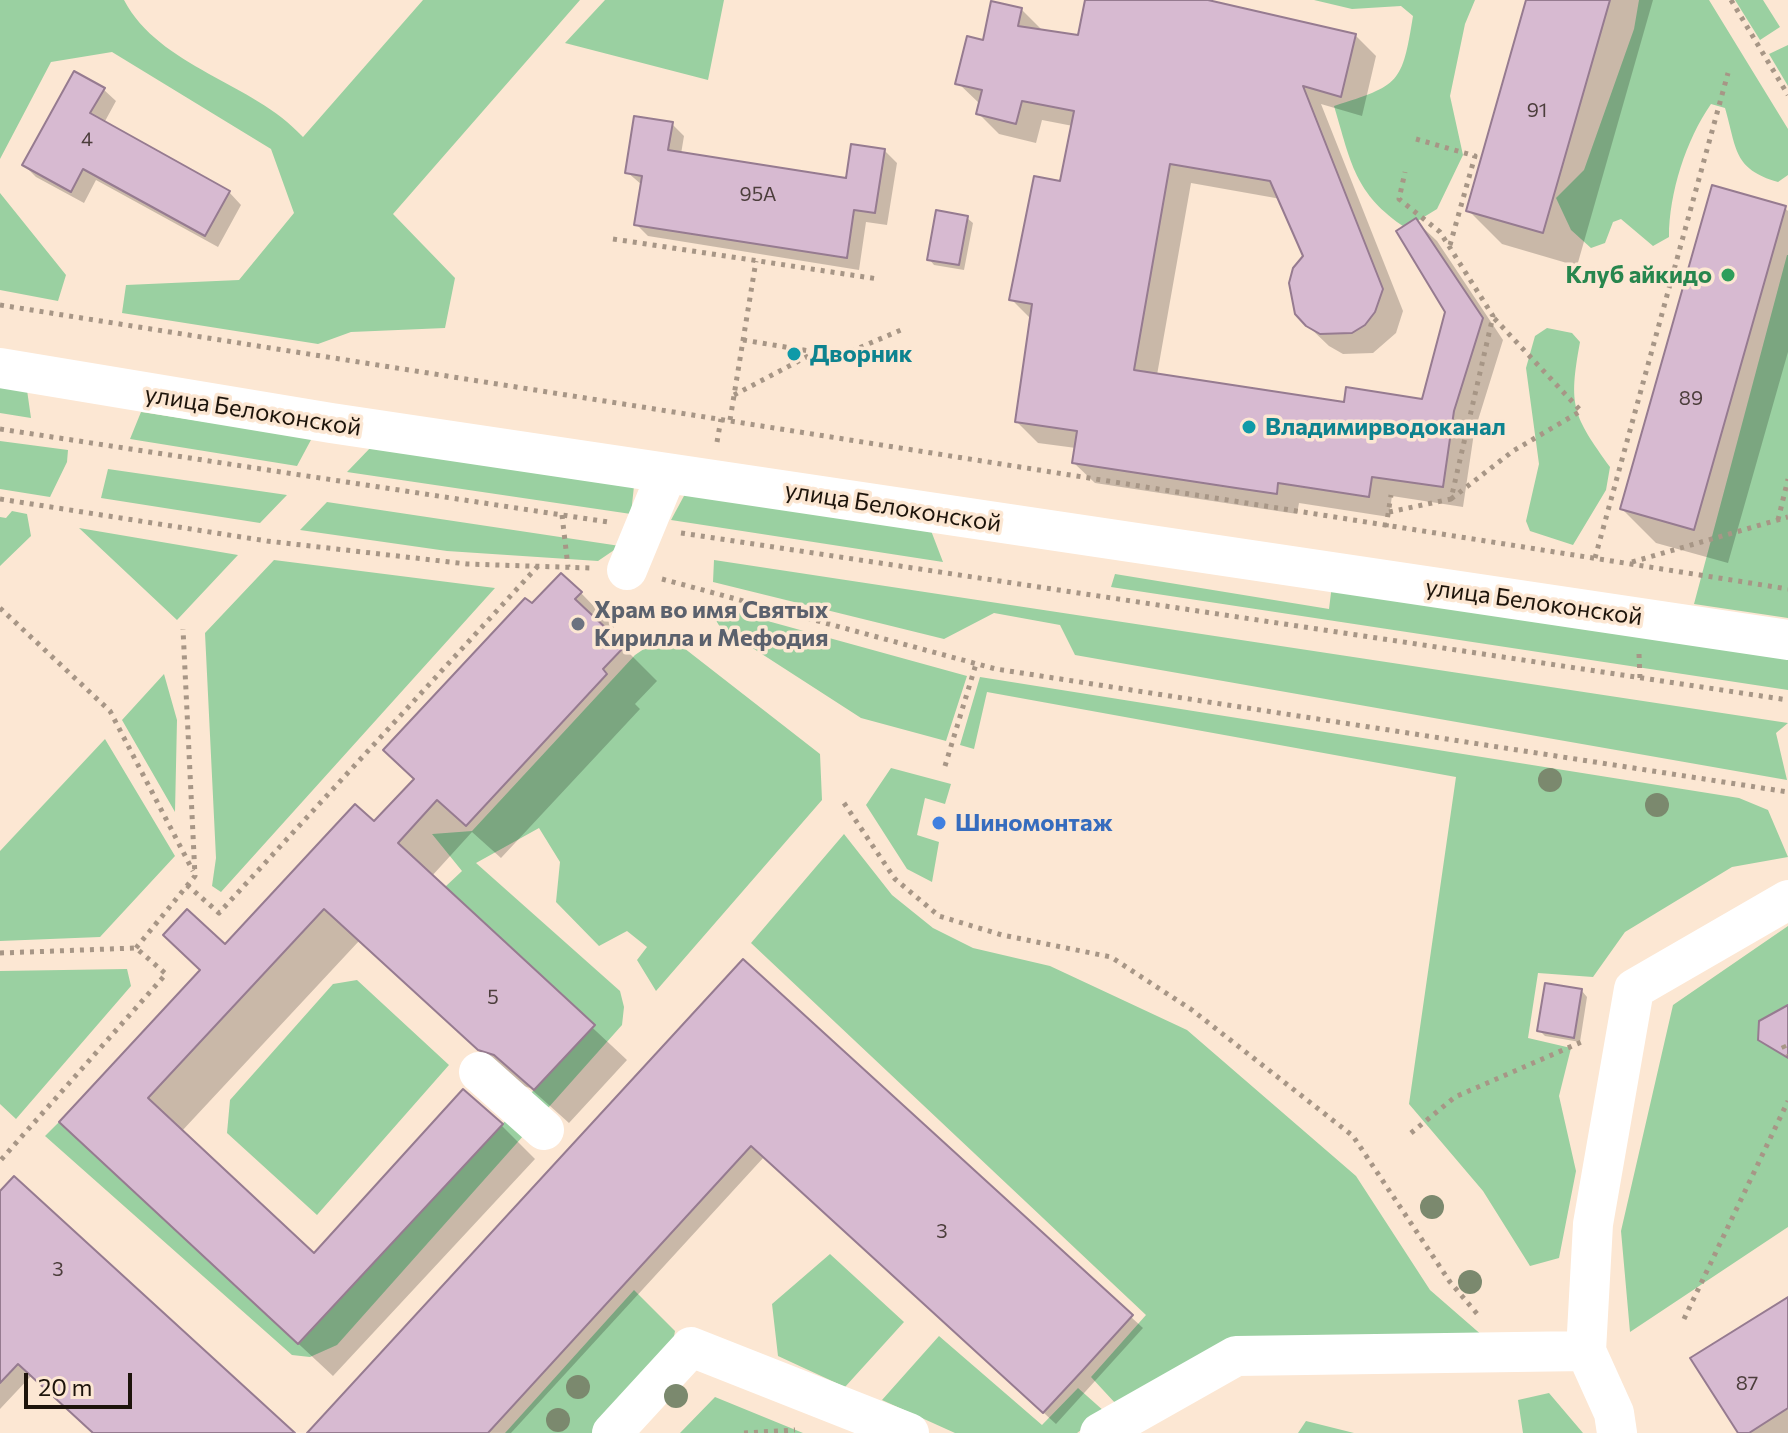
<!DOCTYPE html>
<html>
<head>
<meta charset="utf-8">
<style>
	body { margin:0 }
	#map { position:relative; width:1788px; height:1433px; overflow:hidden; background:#fce7d3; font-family:Commissioner,sans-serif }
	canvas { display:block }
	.scale { position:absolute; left:24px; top:1373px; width:108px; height:36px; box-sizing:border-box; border:4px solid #1d140b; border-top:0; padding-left:10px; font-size:24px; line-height:28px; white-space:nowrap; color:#1d140b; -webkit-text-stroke:6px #fce7d3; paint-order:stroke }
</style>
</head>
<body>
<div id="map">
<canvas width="1788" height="1433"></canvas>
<div class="scale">20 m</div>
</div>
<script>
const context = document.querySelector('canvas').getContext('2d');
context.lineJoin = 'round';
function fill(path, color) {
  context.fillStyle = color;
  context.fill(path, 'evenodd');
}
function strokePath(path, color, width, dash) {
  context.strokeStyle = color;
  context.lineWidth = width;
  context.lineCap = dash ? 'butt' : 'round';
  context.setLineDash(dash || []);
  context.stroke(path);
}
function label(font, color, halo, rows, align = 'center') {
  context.font = font + ' Commissioner,sans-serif';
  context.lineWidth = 7;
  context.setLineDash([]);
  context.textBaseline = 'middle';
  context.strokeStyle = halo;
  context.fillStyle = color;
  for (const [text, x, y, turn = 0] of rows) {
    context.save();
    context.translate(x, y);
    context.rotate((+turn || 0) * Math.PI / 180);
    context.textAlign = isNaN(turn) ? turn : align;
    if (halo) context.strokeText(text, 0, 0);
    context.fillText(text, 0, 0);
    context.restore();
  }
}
fill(new Path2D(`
	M 0,0 L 124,0 C 160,68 253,82 303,137 L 423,0 L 580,0 L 393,214 L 455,278 L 445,328 L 351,332 L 318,344 L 122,313 L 126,285 L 239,280 L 294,213 L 271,149 L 112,52 L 51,62 L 0,159 Z
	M 605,0 L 724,0 L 708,80 L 565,43 Z
	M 1314,0 L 1475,0 L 1465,24 L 1450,96 L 1463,155 L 1437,209 L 1406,228 C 1354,194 1351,162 1334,106 C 1400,85 1402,84 1413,16 L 1401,6 L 1352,9 Z
	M 1639,0 L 1709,0 L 1788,129 L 1788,175 L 1778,182 C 1733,169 1737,149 1725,108 L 1711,104 C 1686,140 1669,193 1669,237 L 1653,246 L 1621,219 L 1613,222 L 1605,243 L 1591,248 L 1571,230 L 1556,198 L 1584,170 L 1634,29 Z
	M 1735,0 L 1763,0 L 1780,27 L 1760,40 Z
	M 1788,45 L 1788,86 L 1769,54 Z
	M 0,193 L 66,275 L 58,301 L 0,290 Z
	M 1787,255 L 1788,255 L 1788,618 L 1694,604 Z
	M 1547,328 L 1572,333 L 1580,342 C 1568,407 1573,415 1610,467 L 1606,490 L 1573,545 L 1530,531 L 1526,521 L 1539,464 L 1526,368 L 1535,336 Z
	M 0,385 L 27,390 L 31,418 L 0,413 Z
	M 141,412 L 312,438 L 297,466 L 130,439 Z
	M 0,441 L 68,450 L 67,462 L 50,497 L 0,489 Z
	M 372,446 L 634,486 L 631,514 L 347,472 Z
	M 108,469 L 287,495 L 260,523 L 101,498 Z
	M 685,494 L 930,528 L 943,562 L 671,520 Z
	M 327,502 L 620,546 L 598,561 L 447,551 L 300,530 Z
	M 12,511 L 27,514 L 31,536 L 0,566 L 0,517 L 6,518 Z
	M 79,528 L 238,555 L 177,620 Z
	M 274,560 L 495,588 L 221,892 L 212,886 L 216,858 L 205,633 Z
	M 714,560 L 1788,723 L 1776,733 L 1787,780 L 1075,655 L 1060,625 L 994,613 L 944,639 L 713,582 Z
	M 1115,574 L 1329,609 L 1332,585 L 1788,652 L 1788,690 L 1111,587 Z
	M 706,604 L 967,676 L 946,741 L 861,718 L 720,627 Z
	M 666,634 L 820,754 L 822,800 L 656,991 L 637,960 L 647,947 L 627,931 L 599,946 L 556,902 L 560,862 L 539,828 L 476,863 L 620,991 L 624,1007 L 622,1025 L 337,1345 L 310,1357 L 292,1355 L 45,1136 L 59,1122 L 299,1344 L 594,1025 L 445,887 L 462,871 L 432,834 L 472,831 L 635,655 Z
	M 164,674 L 177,720 L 175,812 L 122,720 Z
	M 980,677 L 1739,798 L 1768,810 L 1788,857 L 1732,867 L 1625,932 L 1593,977 L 1538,973 L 1528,1038 L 1571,1048 L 1559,1096 L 1576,1171 L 1559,1258 L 1530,1266 L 1483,1191 L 1409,1104 L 1456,777 L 987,692 L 974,749 L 960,745 Z
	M 105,739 L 175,856 L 100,937 L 0,941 L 0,851 Z
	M 891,768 L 951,784 L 945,804 L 925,798 L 917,835 L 939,842 L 932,882 L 907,869 L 866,805 Z
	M 844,834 L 892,895 L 933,928 L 973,948 L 1050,966 L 1187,1030 L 1356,1176 L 1430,1290 L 1484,1337 L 1250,1344 L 1116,1404 L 1091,1377 L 1146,1315 L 751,943 Z
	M 1788,926 L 1788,1227 L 1630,1332 L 1621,1231 L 1673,1005 Z
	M 127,969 L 131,986 L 16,1119 L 0,1104 L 0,971 Z
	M 357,980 L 449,1065 L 317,1215 L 227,1133 L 230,1100 L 333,984 Z
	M 830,1254 L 904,1322 L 845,1387 L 778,1356 L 772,1304 Z
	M 634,1290 L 675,1331 L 672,1348 L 592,1433 L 505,1433 Z
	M 939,1336 L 1042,1425 L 1078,1388 L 1105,1412 L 1077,1433 L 955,1433 L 882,1400 Z
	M 1549,1393 L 1583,1433 L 1523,1433 L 1518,1400 Z
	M 715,1397 L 803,1433 L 680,1433 Z
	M 1306,1421 L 1354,1433 L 1298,1433 Z`), '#9ad0a1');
fill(new Path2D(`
	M 1087,0 L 1199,0 L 1355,35 L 1376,56 L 1362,116 L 1321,104 L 1403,311 L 1396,333 L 1373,353 L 1343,354 L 1329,346 L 1307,325 L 1306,256 L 1281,199 L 1191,183 L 1157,375 L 1346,404 L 1423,401 L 1448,312 L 1416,221 L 1437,241 L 1503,340 L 1474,433 L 1463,507 L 1392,496 L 1389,517 L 1299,503 L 1297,514 L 1095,483 L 1074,463 L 1076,448 L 1038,443 L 1017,422 L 1032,320 L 1011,299 L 1062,184 L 1073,126 L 1042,120 L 1036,143 L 999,134 L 978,113 L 980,104 L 958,83 L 984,43 L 1021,9 L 1042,30 L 1079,38 Z
	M 1528,0 L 1653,0 L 1577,266 L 1502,244 L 1468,210 Z
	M 103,89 L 116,101 L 104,123 L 229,192 L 241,205 L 218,247 L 96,180 L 84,203 L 36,177 L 24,165 Z
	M 672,124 L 684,136 L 681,154 L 848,181 L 885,151 L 897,163 L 887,225 L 866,222 L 859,270 L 648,236 L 636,224 L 642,185 L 627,172 Z
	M 1785,208 L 1788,211 L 1788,352 L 1728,563 L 1656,543 L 1622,509 Z
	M 967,218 L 973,223 L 964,270 L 934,265 L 929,259 Z
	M 581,593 L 614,627 L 609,633 L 657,681 L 635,704 L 640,709 L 501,858 L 472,832 L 431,877 L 627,1060 L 569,1123 L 530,1088 L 514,1083 L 359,941 L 181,1132 L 315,1256 L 501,1125 L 535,1159 L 333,1376 L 61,1122 L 225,947 L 375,824 L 416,780 L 532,606 Z
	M 743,961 L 1143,1328 L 1056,1424 L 764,1157 L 511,1433 L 310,1433 Z
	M 1582,991 L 1587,997 L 1580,1042 L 1545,1036 L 1540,1031 Z
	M 0,1194 L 292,1433 L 95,1433 L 32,1375 L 0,1409 Z
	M 1788,1299 L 1788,1433 L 1740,1433 Z`), '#0003');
const building = new Path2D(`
	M 1085,0 L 1208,0 L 1356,34 L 1341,97 L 1303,86 L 1383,289 L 1375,312 L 1365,325 L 1352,333 L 1320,334 L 1306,326 L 1295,314 L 1289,283 L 1293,268 L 1303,256 L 1270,181 L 1170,164 L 1134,370 L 1344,402 L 1346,387 L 1422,399 L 1445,312 L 1396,231 L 1416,218 L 1483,318 L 1454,411 L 1443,487 L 1372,477 L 1369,497 L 1278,483 L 1277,494 L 1236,488 L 1072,463 L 1077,431 L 1015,422 L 1032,304 L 1009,300 L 1034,176 L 1060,181 L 1074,111 L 1022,101 L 1016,124 L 976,114 L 982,90 L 955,84 L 967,36 L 983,40 L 991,1 L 1022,8 L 1018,26 L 1078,35 Z
	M 1526,0 L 1610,0 L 1543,233 L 1466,211 Z
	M 74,71 L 105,88 L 90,113 L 230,191 L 205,236 L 83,169 L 71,192 L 22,165 Z
	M 634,116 L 673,122 L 668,150 L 846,178 L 851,144 L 885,149 L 875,213 L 854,210 L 847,258 L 634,225 L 642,176 L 625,173 Z
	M 1712,185 L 1786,206 L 1694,530 L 1620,509 Z
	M 936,210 L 968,216 L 959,265 L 927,260 Z
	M 561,573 L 582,592 L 575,599 L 625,646 L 603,669 L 607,674 L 466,826 L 437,800 L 398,843 L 595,1025 L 534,1090 L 494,1055 L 478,1050 L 324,909 L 148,1098 L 314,1253 L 463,1089 L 503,1124 L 298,1344 L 59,1122 L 200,970 L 163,935 L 187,909 L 225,944 L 355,804 L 374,821 L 414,779 L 383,750 L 525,598 L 532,603 Z
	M 743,959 L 1133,1315 L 1083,1370 L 1043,1413 L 751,1146 L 488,1433 L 307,1433 Z
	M 1545,983 L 1582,989 L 1574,1038 L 1537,1031 Z
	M 1788,1005 L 1788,1058 L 1758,1040 L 1759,1021 Z
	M 14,1176 L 295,1433 L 93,1433 L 18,1364 L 0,1383 L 0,1191 Z
	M 1788,1297 L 1788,1408 L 1749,1433 L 1738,1433 L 1690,1358 Z`);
fill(building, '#d7bad1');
strokePath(building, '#967b90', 2);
strokePath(new Path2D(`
	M 1731,0 L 1788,95
	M 1416,139 L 1475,156 L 1450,245
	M 613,239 L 878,279
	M 0,305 L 1788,589
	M 743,340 L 840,356 L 901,330
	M 734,395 L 814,353
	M 730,420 L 756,261
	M 0,429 L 608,522
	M 717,442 L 721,419
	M 0,499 L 267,541 L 467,564 L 590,568
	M 1451,499 L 1513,451 L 1581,411 L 1493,317
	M 1389,512 L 1451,499 L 1493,316 L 1440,232 L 1399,199 L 1405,172
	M 562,515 L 568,567
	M 1778,520 L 1788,479
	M 1386,527 L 1391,495
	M 681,533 L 1788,700
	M 1595,558 L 1728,73
	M 1632,562 L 1788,517
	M 662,579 L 996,669 L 1788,792
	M 0,608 L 110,711 L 193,871
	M 1639,654 L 1640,678
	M 945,766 L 976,664
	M 844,803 L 895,879 L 939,916 L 1002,935 L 1111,957 L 1192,1010 L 1353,1136 L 1450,1282 L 1479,1316
	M 187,885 L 219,913 L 538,566
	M 136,948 L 195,876 L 183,629
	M 0,953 L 136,948 L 166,974 L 0,1161
	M 1783,1045 L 1788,1055
	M 1411,1133 L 1455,1097 L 1586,1040
	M 1684,1319 L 1788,1101
	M 744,1433 L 795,1430`), '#a79686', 5, [4, 6]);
strokePath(new Path2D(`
	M 0,368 L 331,423 L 1788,640
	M 627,570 L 667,473
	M 479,1072 L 544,1130
	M 1586,1351 L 1614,1413 L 1617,1433
	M 612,1433 L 691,1347 L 909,1433
	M 1100,1433 L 1236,1356 L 1586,1351 L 1593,1224 L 1634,989 L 1788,900`), '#fff', 40);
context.fillStyle = '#7b896e';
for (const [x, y] of [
	[1550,780],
	[1657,805],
	[1432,1207],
	[1470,1282],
	[578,1387],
	[676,1396],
	[558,1420]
]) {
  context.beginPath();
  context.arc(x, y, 12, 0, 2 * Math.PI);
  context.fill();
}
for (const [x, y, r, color] of [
	[1728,275,8,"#2e9e5b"],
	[794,354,8,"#0f9aa8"],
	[1249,427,8,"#0f9aa8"],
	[578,624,8,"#6b7280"],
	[939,823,8,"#3f7fe0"]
]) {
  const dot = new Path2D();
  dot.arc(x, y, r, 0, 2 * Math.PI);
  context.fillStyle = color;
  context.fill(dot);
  strokePath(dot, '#fce7d3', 3);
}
label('20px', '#4c3e3c', null, [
	["91",1537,110],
	["4",87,139],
	["95А",758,194],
	["89",1691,398],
	["5",493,997],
	["3",942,1231],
	["3",58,1269],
	["87",1747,1383]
]);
label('bold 24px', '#27864d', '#fce7d3', [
	["Клуб айкидо",1712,275]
], 'right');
label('bold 24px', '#0d838f', '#fce7d3', [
	["Дворник",810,354],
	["Владимирводоканал",1265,427]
], 'left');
label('24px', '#1d140b', '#fce7d3', [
	["улица Белоконской",253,411,9],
	["улица Белоконской",893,507,9],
	["улица Белоконской",1534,602,8]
]);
label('bold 24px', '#5b616d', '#fce7d3', [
	["Храм во имя Святых",594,610],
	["Кирилла и Мефодия",594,638]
], 'left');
label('bold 24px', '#366cbe', '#fce7d3', [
	["Шиномонтаж",955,823]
], 'left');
</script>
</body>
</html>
